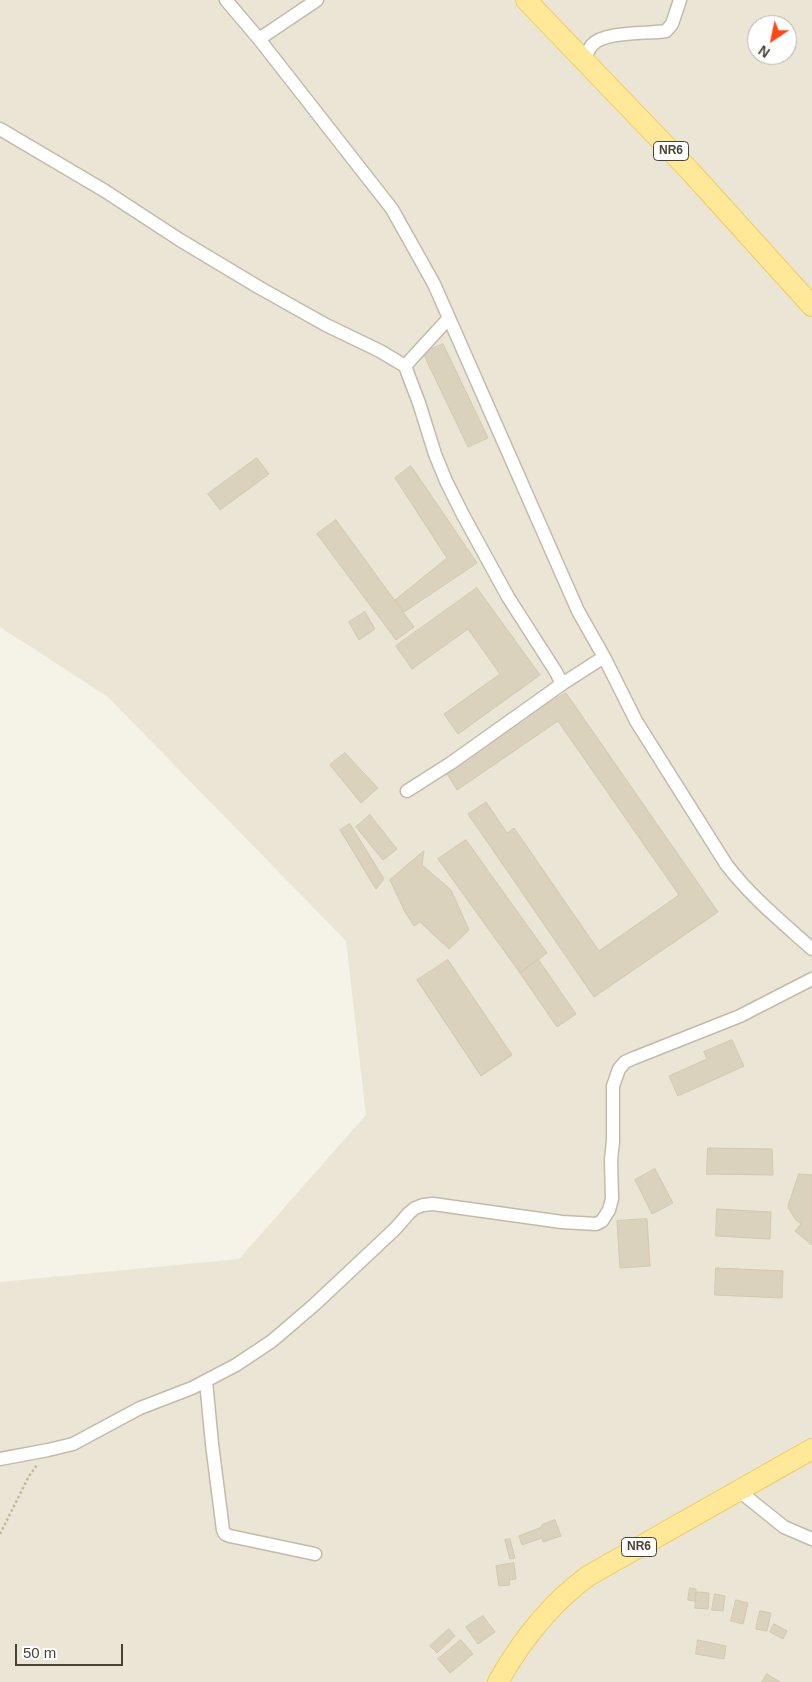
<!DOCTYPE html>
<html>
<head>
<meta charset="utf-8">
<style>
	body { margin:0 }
	#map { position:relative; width:812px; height:1682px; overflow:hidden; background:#f5f2e7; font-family:Arial,sans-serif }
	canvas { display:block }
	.north { position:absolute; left:747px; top:15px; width:50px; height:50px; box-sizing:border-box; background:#fff; border:1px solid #b6b4ae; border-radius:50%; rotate:214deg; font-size:14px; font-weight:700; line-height:20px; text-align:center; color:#494335 }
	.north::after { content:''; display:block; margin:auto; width:18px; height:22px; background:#ff4815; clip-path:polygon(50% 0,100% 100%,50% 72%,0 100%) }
	.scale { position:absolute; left:15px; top:1644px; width:108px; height:22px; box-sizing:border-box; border:2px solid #494335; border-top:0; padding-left:6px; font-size:15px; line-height:18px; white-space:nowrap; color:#494335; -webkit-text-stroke:4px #fff; paint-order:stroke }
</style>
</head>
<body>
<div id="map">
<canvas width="812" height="1682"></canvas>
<div class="north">N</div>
<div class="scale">50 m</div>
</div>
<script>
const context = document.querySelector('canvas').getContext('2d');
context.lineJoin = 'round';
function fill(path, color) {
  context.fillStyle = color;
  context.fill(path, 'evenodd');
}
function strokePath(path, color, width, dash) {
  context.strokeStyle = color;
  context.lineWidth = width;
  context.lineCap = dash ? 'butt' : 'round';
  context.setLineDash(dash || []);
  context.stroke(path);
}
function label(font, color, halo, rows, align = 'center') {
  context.font = font + ' Arial,sans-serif';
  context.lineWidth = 4;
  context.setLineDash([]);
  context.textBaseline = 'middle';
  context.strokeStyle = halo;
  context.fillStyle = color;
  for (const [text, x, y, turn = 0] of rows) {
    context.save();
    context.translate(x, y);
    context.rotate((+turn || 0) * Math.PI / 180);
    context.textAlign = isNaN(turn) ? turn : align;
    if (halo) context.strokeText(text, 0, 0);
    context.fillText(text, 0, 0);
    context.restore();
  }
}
fill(new Path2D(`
	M 0,0 L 812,0 L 812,1682 L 0,1682 L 0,1282 L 239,1259 L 366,1115 L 346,941 L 108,697 L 0,627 ZM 757,25 L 787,25 L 787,55 L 757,55 Z`), '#eae5d5');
const building = new Path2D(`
	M 443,344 L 488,438 L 468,447 L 423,353 Z
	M 257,458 L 269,474 L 220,510 L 208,494 Z
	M 411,466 L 477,563 L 404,612 L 395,600 L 447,558 L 395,478 Z
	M 336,520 L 414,627 L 396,640 L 317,534 Z
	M 477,588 L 540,675 L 458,734 L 444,714 L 500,674 L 468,629 L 412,669 L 396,646 Z
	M 365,612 L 375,629 L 359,640 L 349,622 Z
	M 566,693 L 718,912 L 594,997 L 468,814 L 486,802 L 507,833 L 514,828 L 599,951 L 679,895 L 558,721 L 457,790 L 446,772 L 451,763 Z
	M 345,753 L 378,788 L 361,803 L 330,765 Z
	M 370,815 L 397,849 L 383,860 L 356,827 Z
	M 350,824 L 384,879 L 376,889 L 340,830 Z
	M 466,840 L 547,953 L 520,973 L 438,859 Z
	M 424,851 L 422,865 L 451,890 L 469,930 L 449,949 L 420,922 L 414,926 L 405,912 L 390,880 Z
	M 538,959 L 576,1014 L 557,1027 L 520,973 Z
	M 448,960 L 512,1055 L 481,1076 L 417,980 Z
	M 732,1040 L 744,1066 L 678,1096 L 669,1076 L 707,1059 L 704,1052 Z
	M 708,1148 L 772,1149 L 773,1175 L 707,1174 Z
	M 655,1169 L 673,1203 L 652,1214 L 635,1180 Z
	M 799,1174 L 812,1175 L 812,1245 L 795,1231 L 801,1224 L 795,1219 L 788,1207 Z
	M 717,1209 L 771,1212 L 770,1239 L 716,1236 Z
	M 647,1219 L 650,1266 L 620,1268 L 617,1221 Z
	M 716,1268 L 783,1271 L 782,1298 L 715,1295 Z
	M 555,1520 L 561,1536 L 543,1542 L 542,1538 L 522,1545 L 519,1536 L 542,1527 L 542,1525 Z
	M 510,1539 L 515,1558 L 510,1559 L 505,1540 Z
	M 514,1563 L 516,1579 L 509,1580 L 510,1585 L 499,1586 L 496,1566 Z
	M 690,1588 L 696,1589 L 695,1601 L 688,1600 Z
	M 697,1592 L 709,1593 L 708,1609 L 695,1608 Z
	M 715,1594 L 725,1596 L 723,1611 L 712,1610 Z
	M 736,1600 L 748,1603 L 743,1624 L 731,1621 Z
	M 760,1611 L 771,1613 L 767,1631 L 756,1629 Z
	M 483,1616 L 495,1632 L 478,1644 L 466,1627 Z
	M 774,1624 L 787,1631 L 783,1639 L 770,1632 Z
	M 449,1629 L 455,1636 L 437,1653 L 430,1646 Z
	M 461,1640 L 473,1654 L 450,1673 L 438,1659 Z
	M 698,1640 L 726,1646 L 724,1659 L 696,1654 Z
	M 767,1674 L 780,1682 L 762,1682 Z`);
fill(building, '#dbd2be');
strokePath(building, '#d4c8ae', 1);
const minor = new Path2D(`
	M 226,0 L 259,39 L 392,209 L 434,284 L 578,611 L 604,657 L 636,721 L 726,864 C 751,897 782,922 812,949
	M 259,39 L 317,0
	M 584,59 C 586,55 589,49 592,45 C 604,31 648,34 666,31 L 672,24 L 680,0
	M 0,129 L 105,191 L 180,240 L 260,288 L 326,325 L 380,351 L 405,366 L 419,403 L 435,454 L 446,481 L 463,515 L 508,597 L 556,672 L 562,684
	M 405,366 L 448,319
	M 407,791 L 451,763 L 562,684 L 604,657
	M 206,1381 L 212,1444 L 223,1530 L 225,1534 L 230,1536 L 315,1554
	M 0,1459 L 48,1450 L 73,1444 L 140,1408 L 192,1388 L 236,1365 L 272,1341 L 314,1305 L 395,1229 L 409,1213 L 415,1208 L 423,1205 L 433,1204 L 562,1222 L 596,1224 L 602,1221 L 609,1210 L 612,1199 L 611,1160 L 613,1141 L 613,1086 L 619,1069 L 625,1062 L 634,1058 L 740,1016 L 812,979
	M 738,1490 L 784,1527 L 812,1539`);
const primary = new Path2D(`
	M 526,0 L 690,171 L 812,306
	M 498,1682 C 521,1641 550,1604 588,1576 L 812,1449`);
strokePath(minor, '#c2bba9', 15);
strokePath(primary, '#f0cd5b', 22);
strokePath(new Path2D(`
	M 0,1534 L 29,1476 L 37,1465`), '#c5b898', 2.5, [2.5, 2.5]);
strokePath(minor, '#fff', 12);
strokePath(primary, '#ffe897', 20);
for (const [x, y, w] of [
	[671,151,35],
	[639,1547,35]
]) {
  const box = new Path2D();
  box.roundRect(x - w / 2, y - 9.5, w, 19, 4);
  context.fillStyle = '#fff';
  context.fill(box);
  strokePath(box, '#494335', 1);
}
label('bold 12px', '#494335', null, [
	["NR6",671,151],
	["NR6",639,1547]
]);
</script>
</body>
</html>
